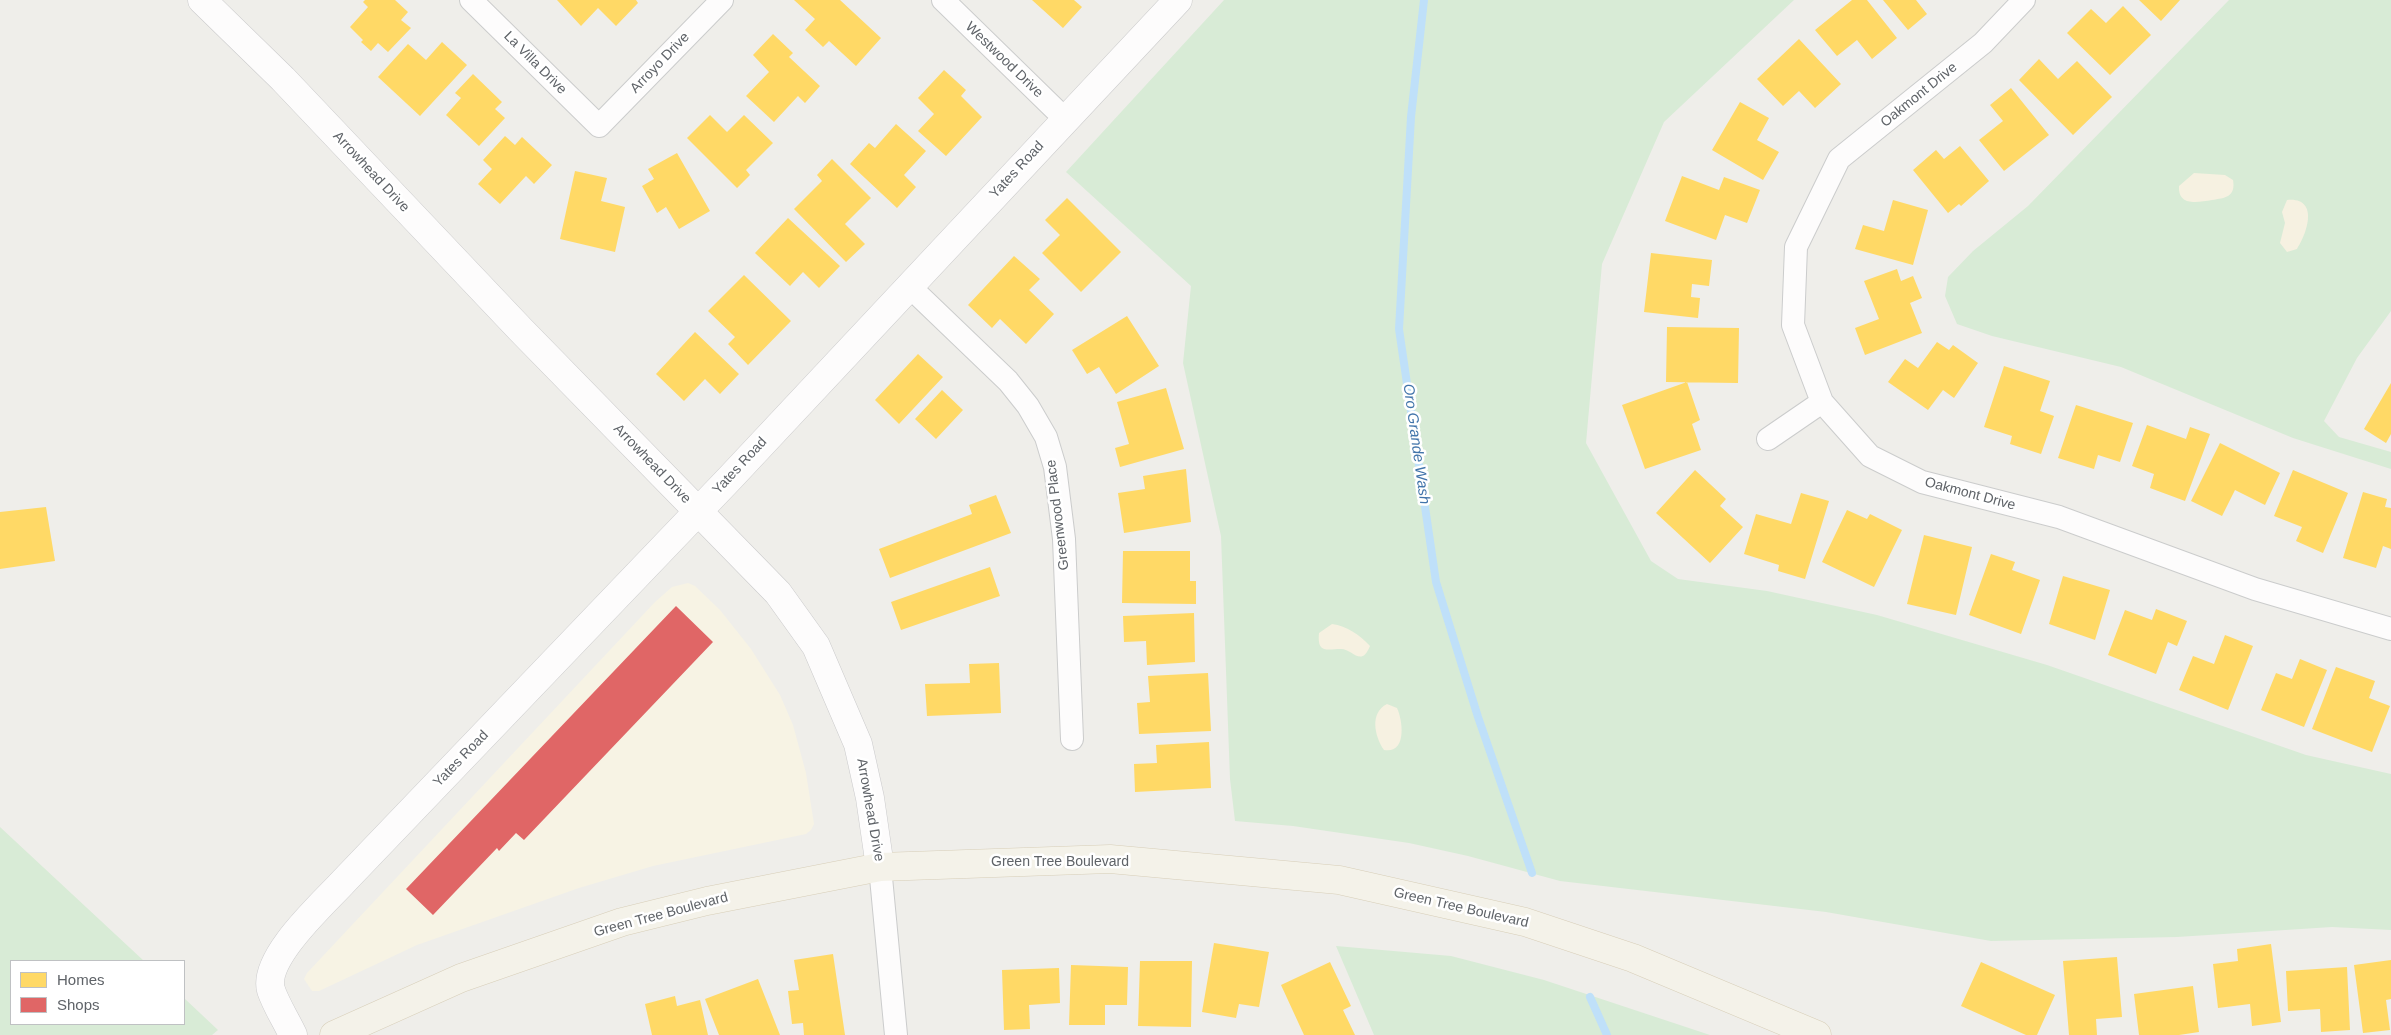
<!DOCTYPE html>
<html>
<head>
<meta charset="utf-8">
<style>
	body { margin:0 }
	#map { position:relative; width:2391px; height:1035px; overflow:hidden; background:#efeeea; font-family:Arial,sans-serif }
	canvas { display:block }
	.legend { position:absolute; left:10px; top:960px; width:175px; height:65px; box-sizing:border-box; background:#fff; border:1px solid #bfc1c3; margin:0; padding:6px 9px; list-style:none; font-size:15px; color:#5f6368 }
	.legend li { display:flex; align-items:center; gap:10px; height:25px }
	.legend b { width:25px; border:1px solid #bfc1c3 }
</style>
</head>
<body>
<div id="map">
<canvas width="2391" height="1035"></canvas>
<ul class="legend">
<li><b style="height:14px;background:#ffd966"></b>Homes</li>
<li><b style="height:14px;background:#e06666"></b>Shops</li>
</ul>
</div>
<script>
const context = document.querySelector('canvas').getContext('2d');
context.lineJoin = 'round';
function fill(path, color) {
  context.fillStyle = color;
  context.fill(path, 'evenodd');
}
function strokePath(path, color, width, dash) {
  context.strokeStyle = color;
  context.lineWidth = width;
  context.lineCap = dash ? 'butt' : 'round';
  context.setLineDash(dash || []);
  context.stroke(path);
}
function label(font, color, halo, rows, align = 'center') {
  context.font = font + ' Arial,sans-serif';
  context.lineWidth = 5;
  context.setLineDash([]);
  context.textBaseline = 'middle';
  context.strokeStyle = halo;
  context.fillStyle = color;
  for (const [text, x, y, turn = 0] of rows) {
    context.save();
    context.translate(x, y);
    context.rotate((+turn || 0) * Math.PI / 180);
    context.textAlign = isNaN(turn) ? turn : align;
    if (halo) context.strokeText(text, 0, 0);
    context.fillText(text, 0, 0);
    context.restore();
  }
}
fill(new Path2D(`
	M 688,583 L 695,586 L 720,610 L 751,649 L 780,695 L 793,725 L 806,773 L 814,824 L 811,830 L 806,834 L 653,866 L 579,888 L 417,945 L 319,991 L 312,991 L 304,979 L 307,973 L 655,602 L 672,587 Z`), '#f7f3e4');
fill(new Path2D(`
	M 1224,0 L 1794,0 L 1664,122 L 1602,264 L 1586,443 L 1651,561 L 1678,579 L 1767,591 L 1877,615 L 2047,665 L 2306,755 L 2391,774 L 2391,930 L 2332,927 L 2177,937 L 1991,941 L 1826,912 L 1560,881 L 1468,856 L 1409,843 L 1293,826 L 1235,821 L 1230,779 L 1221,536 L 1183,363 L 1191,286 L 1066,172 Z
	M 2229,0 L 2391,0 L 2391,311 L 2357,358 L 2324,421 L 2339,437 L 2391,452 L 2391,469 L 2293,438 L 2121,367 L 1992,336 L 1957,324 L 1945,296 L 1948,277 L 1973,251 L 2028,206 Z
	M 0,827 L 144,961 L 11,961 L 11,1024 L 184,1024 L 184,998 L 218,1030 L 212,1035 L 0,1035 Z
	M 1336,946 L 1451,956 L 1544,980 L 1710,1035 L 1374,1035 Z`), '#d8ebd6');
fill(new Path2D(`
	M 2194,173 L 2225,175 L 2233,180 C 2236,197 2225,198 2212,200 C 2198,202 2178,207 2179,186 Z
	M 2287,200 C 2320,197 2307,234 2297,249 L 2287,252 L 2280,243 L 2285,223 L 2282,212 Z
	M 1332,624 C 1347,626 1360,635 1370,646 C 1361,668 1353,649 1341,649 C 1327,649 1317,654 1319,633 Z
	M 1387,704 L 1397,708 C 1403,721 1407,754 1384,750 C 1375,737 1369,713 1387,704 Z`), '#f6f1e1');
fill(new Path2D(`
	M 365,0 L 395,0 L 408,12 L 401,20 L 411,28 L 388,52 L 378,43 L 371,51 L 361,42 L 363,40 L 350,27 L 368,7 L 363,2 Z
	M 557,0 L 636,0 L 638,3 L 616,26 L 598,8 L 581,26 Z
	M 794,0 L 840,0 L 881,38 L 856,66 L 829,41 L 823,47 L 805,30 L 815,19 Z
	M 1032,0 L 1074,0 L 1082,7 L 1063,28 Z
	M 1852,0 L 1867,0 L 1897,38 L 1872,59 L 1857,40 L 1837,56 L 1815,30 Z
	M 1883,0 L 1916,0 L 1927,14 L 1908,30 Z
	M 2139,0 L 2180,0 L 2161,21 Z
	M 2123,6 L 2151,35 L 2110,75 L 2067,33 L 2091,9 L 2106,23 Z
	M 773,34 L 793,53 L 789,57 L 820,86 L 805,103 L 798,96 L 774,122 L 746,96 L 769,72 L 753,55 Z
	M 1799,39 L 1841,84 L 1815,108 L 1799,91 L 1783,106 L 1757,79 Z
	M 442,42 L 467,65 L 420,116 L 378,77 L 408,44 L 426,60 Z
	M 2039,59 L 2058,79 L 2077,61 L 2112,97 L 2073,135 L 2019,80 Z
	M 944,70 L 966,90 L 961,96 L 982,117 L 946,156 L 918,131 L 934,114 L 918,98 Z
	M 473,74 L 502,102 L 495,109 L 505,118 L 479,146 L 446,115 L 461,98 L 455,93 Z
	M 2011,88 L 2049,135 L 2004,171 L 1979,140 L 2003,121 L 1990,105 Z
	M 1740,102 L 1769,118 L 1757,140 L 1779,152 L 1763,180 L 1712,150 Z
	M 710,115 L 727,132 L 744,115 L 773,143 L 746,170 L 750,175 L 737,188 L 687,138 Z
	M 896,124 L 926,151 L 904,175 L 916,187 L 897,208 L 850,164 L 869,143 L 875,148 Z
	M 505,136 L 515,145 L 522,137 L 552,165 L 534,184 L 526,176 L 500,204 L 478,184 L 492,169 L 483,160 Z
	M 1960,146 L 1989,181 L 1961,206 L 1959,204 L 1948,213 L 1913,170 L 1936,150 L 1944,159 Z
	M 677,153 L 710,211 L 679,229 L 666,207 L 657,213 L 642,186 L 654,179 L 648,169 Z
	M 832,159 L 871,198 L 845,224 L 865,244 L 846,262 L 794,209 L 822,181 L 817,175 Z
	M 575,171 L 607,178 L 601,201 L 625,207 L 615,252 L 560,239 Z
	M 1682,176 L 1719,190 L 1724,177 L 1760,190 L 1747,223 L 1725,215 L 1716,240 L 1665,221 Z
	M 1067,198 L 1121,252 L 1081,292 L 1042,253 L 1060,235 L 1045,220 Z
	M 1893,200 L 1928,210 L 1913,265 L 1855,249 L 1863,225 L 1884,231 Z
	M 788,218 L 840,266 L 819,288 L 803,272 L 790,286 L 755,253 Z
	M 1651,253 L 1712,260 L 1709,286 L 1692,284 L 1691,297 L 1700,298 L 1698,318 L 1644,312 Z
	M 1014,256 L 1040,279 L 1029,290 L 1054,314 L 1026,344 L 1000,319 L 992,328 L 968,305 Z
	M 1897,269 L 1901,281 L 1913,276 L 1922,298 L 1910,303 L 1922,333 L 1865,355 L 1855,328 L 1879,319 L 1864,281 Z
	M 744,275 L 791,321 L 748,365 L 728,344 L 735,337 L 708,311 Z
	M 1127,316 L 1159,366 L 1116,394 L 1099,367 L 1087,374 L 1072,350 Z
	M 1667,327 L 1739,328 L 1738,383 L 1666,382 Z
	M 695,332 L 739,374 L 720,394 L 705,379 L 684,401 L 656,374 Z
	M 1937,342 L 1949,350 L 1953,345 L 1978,363 L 1954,398 L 1943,390 L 1928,410 L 1888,382 L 1905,359 L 1918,368 Z
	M 918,354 L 943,377 L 899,424 L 875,400 Z
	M 2004,366 L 2050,381 L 2040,411 L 2054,416 L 2041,454 L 2010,444 L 2012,436 L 1984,427 Z
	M 1687,382 L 1700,420 L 1692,424 L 1701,450 L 1645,469 L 1622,405 Z
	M 2391,383 L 2391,434 L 2386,443 L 2364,429 Z
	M 1166,388 L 1184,449 L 1120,467 L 1115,448 L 1129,444 L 1117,402 Z
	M 942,390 L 963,410 L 936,439 L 915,419 Z
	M 2076,405 L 2133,423 L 2120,462 L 2098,455 L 2094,469 L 2058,458 Z
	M 2147,425 L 2186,439 L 2190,427 L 2210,434 L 2185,501 L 2150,488 L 2154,474 L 2132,466 Z
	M 2220,443 L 2280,473 L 2265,505 L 2235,490 L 2222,516 L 2191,501 Z
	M 1186,469 L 1191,522 L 1124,533 L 1118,493 L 1145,489 L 1143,476 Z
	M 1695,470 L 1726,499 L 1720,506 L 1743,527 L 1710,563 L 1656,513 Z
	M 2293,470 L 2348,493 L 2323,553 L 2296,541 L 2302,527 L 2274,516 Z
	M 2363,492 L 2387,499 L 2385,507 L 2391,508 L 2391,549 L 2383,546 L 2376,568 L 2343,558 Z
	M 1801,493 L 1829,501 L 1805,579 L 1778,571 L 1779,565 L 1744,554 L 1756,514 L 1791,524 Z
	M 996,495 L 1011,533 L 890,578 L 879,549 L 972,514 L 969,505 Z
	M 46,507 L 55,561 L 0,569 L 0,512 Z
	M 1847,510 L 1867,519 L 1870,514 L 1902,530 L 1874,587 L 1822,562 Z
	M 1924,535 L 1972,547 L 1956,615 L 1907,604 Z
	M 1123,551 L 1190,551 L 1190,581 L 1196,581 L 1196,604 L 1122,603 Z
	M 1991,554 L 2015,562 L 2012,570 L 2040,580 L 2021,634 L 1969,615 Z
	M 990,567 L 1000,596 L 901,630 L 891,602 Z
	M 2063,576 L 2110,590 L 2095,640 L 2049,624 Z
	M 2156,609 L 2187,621 L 2177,646 L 2168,642 L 2156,674 L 2108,655 L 2125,610 L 2152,620 Z
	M 1194,613 L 1195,662 L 1147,665 L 1146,641 L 1124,642 L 1123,616 Z
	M 2225,635 L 2253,646 L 2228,710 L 2179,690 L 2193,656 L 2214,664 Z
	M 2300,659 L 2327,670 L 2304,727 L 2261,710 L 2276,673 L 2292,679 Z
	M 999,663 L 1001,713 L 927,716 L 925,684 L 970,683 L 969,664 Z
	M 2336,667 L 2375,681 L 2369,698 L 2390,706 L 2372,752 L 2312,729 Z
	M 1208,673 L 1211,731 L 1139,734 L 1137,703 L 1150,702 L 1148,676 Z
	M 1209,742 L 1211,788 L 1135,792 L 1134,764 L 1157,763 L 1156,745 Z
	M 1214,943 L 1269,952 L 1259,1007 L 1239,1004 L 1236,1018 L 1202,1012 Z
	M 2271,944 L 2281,1022 L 2252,1026 L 2250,1004 L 2218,1008 L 2213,964 L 2238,961 L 2237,949 Z
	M 833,954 L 845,1035 L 804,1035 L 803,1023 L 792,1024 L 788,991 L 799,990 L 794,960 Z
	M 2117,957 L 2122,1017 L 2096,1019 L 2097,1035 L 2069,1035 L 2063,961 Z
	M 2391,960 L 2391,999 L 2386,1000 L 2390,1030 L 2363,1033 L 2354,965 Z
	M 1140,961 L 1192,961 L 1191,1027 L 1138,1026 Z
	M 1330,962 L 1351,1006 L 1343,1010 L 1355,1035 L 1304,1035 L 1281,985 Z
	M 1981,962 L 2055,995 L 2037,1035 L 2026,1035 L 1961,1006 Z
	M 1071,965 L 1128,967 L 1127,1005 L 1105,1005 L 1105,1025 L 1069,1025 Z
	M 2347,967 L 2350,1030 L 2321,1032 L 2320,1009 L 2288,1011 L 2286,971 Z
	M 1059,968 L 1060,1003 L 1029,1005 L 1030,1029 L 1004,1030 L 1002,970 Z
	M 758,979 L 780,1035 L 719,1035 L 705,999 Z
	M 2193,986 L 2199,1032 L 2179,1035 L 2139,1035 L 2134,994 Z
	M 675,996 L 677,1006 L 700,1000 L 708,1035 L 652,1035 L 645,1004 Z`), '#ffd966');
fill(new Path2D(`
	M 676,606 L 713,642 L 524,840 L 516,833 L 499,851 L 497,848 L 433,915 L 406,889 Z`), '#e06666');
strokePath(new Path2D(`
	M 1424,0 L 1411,117 L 1399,329 L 1436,582 L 1478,717 L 1532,873
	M 1590,997 L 1607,1035`), '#bfe0f9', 8);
const street = new Path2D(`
	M 471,0 L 599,126 L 722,0
	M 943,0 L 1065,119
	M 2024,0 L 1983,43 L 1839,159 L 1796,247 L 1793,325 L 1822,402 L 1870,456 L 1922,482 L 2059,517 L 2255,589 L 2391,629
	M 909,286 L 1008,381 L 1028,406 L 1046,437 L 1055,467 L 1064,539 L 1072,739
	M 1768,439 L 1822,402
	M 880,867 L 896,1035`);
const secondary = new Path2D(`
	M 202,0 L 283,79 L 520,329 L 778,593 L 816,646 L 858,744 L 870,798 L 880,867
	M 293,1035 C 286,1020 276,1005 271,990 C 262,958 324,903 344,881 L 731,477 L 1178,0`);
const primary = new Path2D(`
	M 334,1035 L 461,978 L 622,922 L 707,901 L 880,867 L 1110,859 L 1339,880 L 1525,922 L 1633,958 L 1817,1035`);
strokePath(street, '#cbcccc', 24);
strokePath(secondary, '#cacacb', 29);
strokePath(primary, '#d7ceb8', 29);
strokePath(street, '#fdfcfc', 22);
strokePath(secondary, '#fdfcfc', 28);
strokePath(primary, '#f4f2e9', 28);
label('14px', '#5f6368', '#fff', [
	["Westwood Drive",1004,60,44],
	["La Villa Drive",535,63,45],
	["Arroyo Drive",660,63,-46],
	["Oakmont Drive",1919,95,-39],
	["Yates Road",1017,170,-47],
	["Arrowhead Drive",371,172,47],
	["Arrowhead Drive",652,464,46],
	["Yates Road",740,466,-47],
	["Oakmont Drive",1970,494,15],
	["Greenwood Place",1058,515,-97],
	["Yates Road",461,759,-46],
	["Arrowhead Drive",870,810,80],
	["Green Tree Boulevard",1060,862],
	["Green Tree Boulevard",1461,908,13],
	["Green Tree Boulevard",661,915,-15]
]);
label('italic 15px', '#4174aa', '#fff', [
	["Oro Grande Wash",1416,444,82]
]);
</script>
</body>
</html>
